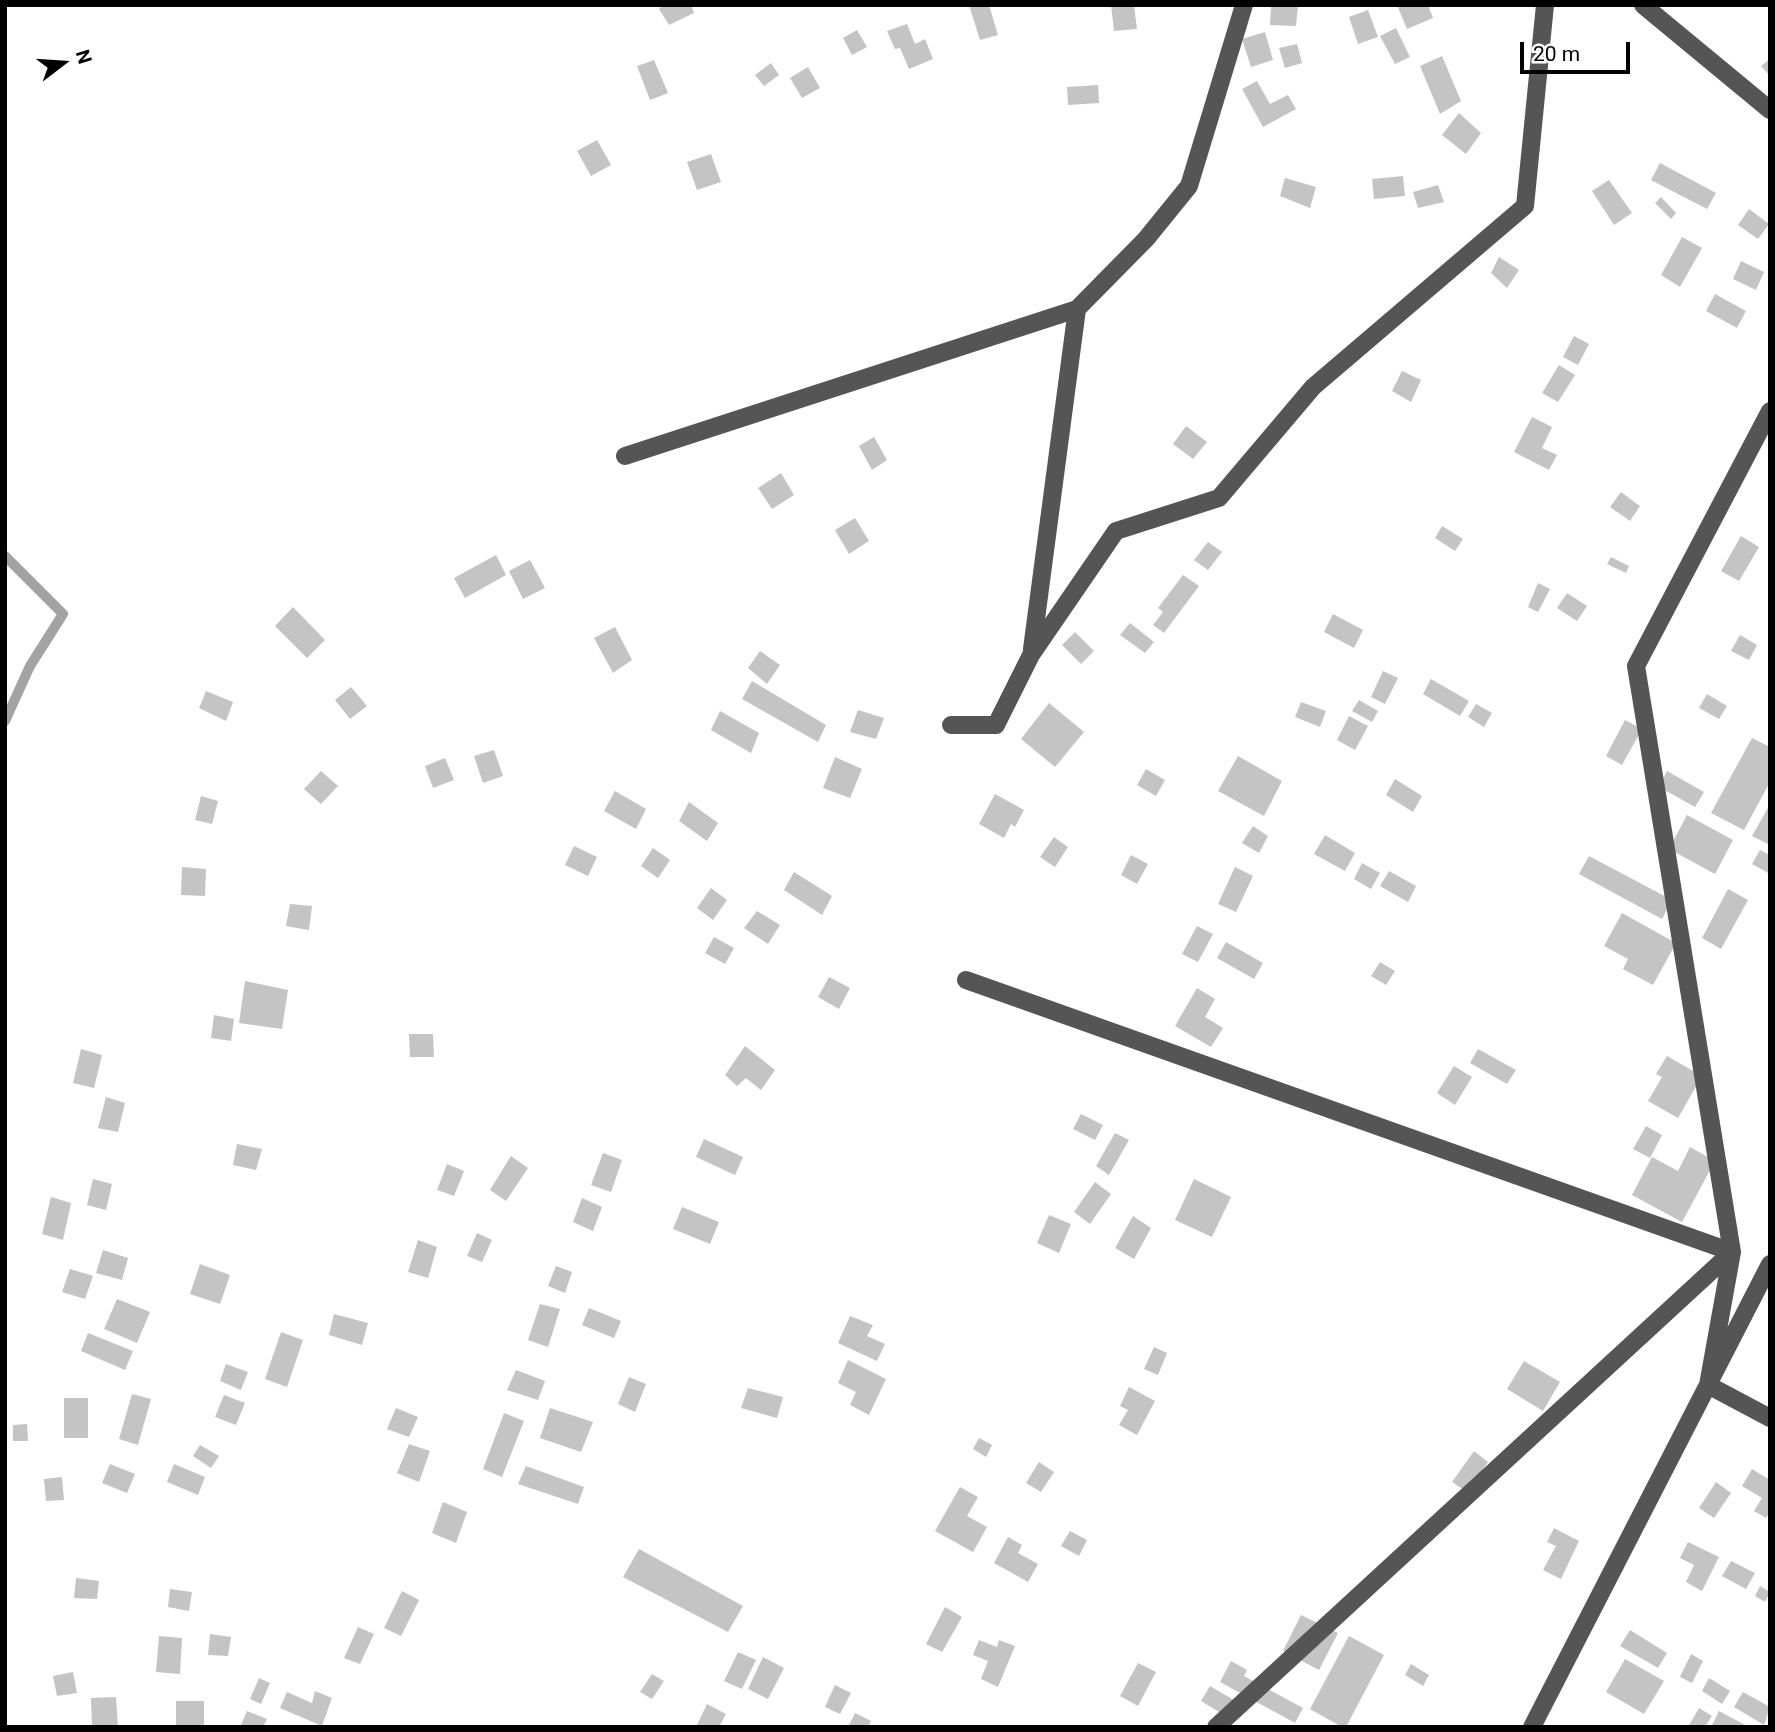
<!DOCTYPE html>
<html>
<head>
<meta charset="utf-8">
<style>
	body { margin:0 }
	#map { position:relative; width:1775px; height:1732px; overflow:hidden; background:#fff; font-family:Roboto,sans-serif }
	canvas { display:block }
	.frame { position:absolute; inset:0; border:7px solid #000; pointer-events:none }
	.north { position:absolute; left:28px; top:28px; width:70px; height:70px; -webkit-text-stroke:5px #fff; paint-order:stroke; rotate:73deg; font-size:19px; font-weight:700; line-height:28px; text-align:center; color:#000 }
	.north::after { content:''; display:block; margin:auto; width:24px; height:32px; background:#000; clip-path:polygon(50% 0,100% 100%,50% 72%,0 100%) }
	.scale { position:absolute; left:1520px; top:42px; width:110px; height:32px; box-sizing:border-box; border:4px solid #000; border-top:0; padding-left:9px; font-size:21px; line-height:24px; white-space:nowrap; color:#000; -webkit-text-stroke:5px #fff; paint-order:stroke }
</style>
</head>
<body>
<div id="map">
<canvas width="1775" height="1732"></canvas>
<div class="frame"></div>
<div class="north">N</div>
<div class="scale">20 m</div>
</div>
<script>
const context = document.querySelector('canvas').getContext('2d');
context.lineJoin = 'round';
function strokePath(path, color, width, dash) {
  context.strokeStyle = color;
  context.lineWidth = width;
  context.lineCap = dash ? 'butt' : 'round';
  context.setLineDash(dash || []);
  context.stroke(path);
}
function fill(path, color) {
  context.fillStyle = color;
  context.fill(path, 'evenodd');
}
strokePath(new Path2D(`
	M 5,556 L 63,614 L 30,666 L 5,721`), '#a3a3a3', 10);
fill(new Path2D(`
	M 663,5 L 691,5 L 694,13 L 669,25 L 659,9 Z
	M 969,5 L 989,5 L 998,35 L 980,40 Z
	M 1111,5 L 1134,5 L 1137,29 L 1114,31 Z
	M 1298,5 L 1296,26 L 1270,25 L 1271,6 Z
	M 1397,5 L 1428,5 L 1433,18 L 1407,29 Z
	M 1368,10 L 1378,37 L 1358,44 L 1349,17 Z
	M 907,24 L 915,44 L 925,39 L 933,59 L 909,69 L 900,48 L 895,49 L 887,31 Z
	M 1396,28 L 1410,57 L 1395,64 L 1380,36 Z
	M 857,30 L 867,47 L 852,55 L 843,38 Z
	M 1265,32 L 1273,60 L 1251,67 L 1242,39 Z
	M 1297,44 L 1302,63 L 1285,68 L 1279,48 Z
	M 1442,56 L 1461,101 L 1440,114 L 1420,66 Z
	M 1770,59 L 1770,76 L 1761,66 Z
	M 654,60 L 668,93 L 650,100 L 637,66 Z
	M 771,63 L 779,75 L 764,86 L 755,75 Z
	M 808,67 L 820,88 L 802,98 L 790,78 Z
	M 1257,81 L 1270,104 L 1288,95 L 1296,109 L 1263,127 L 1242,89 Z
	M 1098,85 L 1099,103 L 1068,105 L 1067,87 Z
	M 1459,113 L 1481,133 L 1466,154 L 1442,135 Z
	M 597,140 L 611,165 L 591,176 L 577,151 Z
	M 711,154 L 721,182 L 697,190 L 687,162 Z
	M 1660,163 L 1716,193 L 1707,209 L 1651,180 Z
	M 1403,176 L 1405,196 L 1374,199 L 1372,179 Z
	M 1285,178 L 1316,187 L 1310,208 L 1280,196 Z
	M 1609,180 L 1632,213 L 1614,225 L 1592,191 Z
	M 1438,185 L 1444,202 L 1418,208 L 1413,192 Z
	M 1661,197 L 1676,213 L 1671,219 L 1655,203 Z
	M 1749,209 L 1769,224 L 1758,239 L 1738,225 Z
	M 1682,237 L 1702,248 L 1680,287 L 1661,275 Z
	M 1499,257 L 1519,270 L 1507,288 L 1491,273 Z
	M 1741,261 L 1764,272 L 1756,290 L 1733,279 Z
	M 1715,294 L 1746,311 L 1737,328 L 1706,311 Z
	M 1574,336 L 1589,344 L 1578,365 L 1563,357 Z
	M 1559,365 L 1575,375 L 1558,402 L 1542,393 Z
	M 1402,371 L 1421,380 L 1411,402 L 1392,391 Z
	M 1532,417 L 1552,427 L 1542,448 L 1557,455 L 1549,470 L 1514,452 Z
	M 1186,426 L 1207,442 L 1193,459 L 1173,444 Z
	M 874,437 L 887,460 L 872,470 L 859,446 Z
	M 781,473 L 794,495 L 772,509 L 758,488 Z
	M 1621,492 L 1640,506 L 1630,521 L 1610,507 Z
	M 855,518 L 869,541 L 849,554 L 835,530 Z
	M 1442,526 L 1463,539 L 1455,551 L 1435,538 Z
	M 1741,536 L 1759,547 L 1739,581 L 1721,571 Z
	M 1208,542 L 1222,552 L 1208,570 L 1194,560 Z
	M 496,555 L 506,575 L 465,598 L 454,578 Z
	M 1611,557 L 1629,566 L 1626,573 L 1607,564 Z
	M 530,560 L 545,588 L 523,599 L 509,571 Z
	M 1183,575 L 1199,586 L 1164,633 L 1153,625 L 1163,612 L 1158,608 Z
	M 1538,583 L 1550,589 L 1538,612 L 1528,607 Z
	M 1567,593 L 1587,606 L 1577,621 L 1557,608 Z
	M 293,607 L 325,640 L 307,658 L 275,626 Z
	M 1333,614 L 1363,630 L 1354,648 L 1324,632 Z
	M 1130,623 L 1154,642 L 1145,653 L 1120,635 Z
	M 615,627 L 632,660 L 613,673 L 594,638 Z
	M 1075,632 L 1094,651 L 1081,664 L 1062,645 Z
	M 1740,635 L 1757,645 L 1749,660 L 1731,651 Z
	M 760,651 L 780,665 L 767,684 L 748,668 Z
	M 1383,671 L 1398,678 L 1385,704 L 1371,697 Z
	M 1431,679 L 1469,701 L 1460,716 L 1423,694 Z
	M 752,681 L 826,725 L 818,742 L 742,699 Z
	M 351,687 L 367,706 L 350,719 L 335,700 Z
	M 206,691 L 233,702 L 226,721 L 199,708 Z
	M 1707,694 L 1727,706 L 1719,719 L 1699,708 Z
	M 1359,700 L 1378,711 L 1372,722 L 1352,711 Z
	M 1301,702 L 1326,711 L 1320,727 L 1295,717 Z
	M 1049,703 L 1084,732 L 1055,767 L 1021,739 Z
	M 1476,704 L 1492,713 L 1484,727 L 1468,717 Z
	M 858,710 L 884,718 L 876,739 L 850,732 Z
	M 720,711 L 759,733 L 751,753 L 711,730 Z
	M 1349,716 L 1368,726 L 1355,750 L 1337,740 Z
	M 1625,720 L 1642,729 L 1622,765 L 1606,756 Z
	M 1752,738 L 1770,747 L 1770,782 L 1744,830 L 1711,813 Z
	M 494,750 L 503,776 L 483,783 L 474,756 Z
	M 1238,756 L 1282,781 L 1264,816 L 1218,791 Z
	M 835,757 L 862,769 L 850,798 L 823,788 Z
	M 445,758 L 454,780 L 433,788 L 425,766 Z
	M 1146,769 L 1165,780 L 1156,796 L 1137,785 Z
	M 321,771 L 338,786 L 321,804 L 304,789 Z
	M 1667,771 L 1704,792 L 1695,807 L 1659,787 Z
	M 1395,779 L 1422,796 L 1413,812 L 1386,795 Z
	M 615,791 L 646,809 L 636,829 L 604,811 Z
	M 995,794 L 1024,810 L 1015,827 L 1011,824 L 1004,838 L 979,824 Z
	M 201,796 L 218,801 L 212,824 L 195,820 Z
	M 689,802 L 718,823 L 707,841 L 679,821 Z
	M 1770,804 L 1770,845 L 1752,836 Z
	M 1687,815 L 1733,840 L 1715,874 L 1669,849 Z
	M 1253,826 L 1268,836 L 1259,853 L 1242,843 Z
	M 1325,835 L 1355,853 L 1345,871 L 1314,854 Z
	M 1054,837 L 1068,847 L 1055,867 L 1040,857 Z
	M 574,846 L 597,857 L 588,876 L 565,865 Z
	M 653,848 L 670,860 L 658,878 L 641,866 Z
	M 1760,850 L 1770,855 L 1770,874 L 1752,864 Z
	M 1131,855 L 1148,864 L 1137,884 L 1121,875 Z
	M 1589,856 L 1672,900 L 1662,919 L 1579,874 Z
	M 1362,863 L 1380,873 L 1371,889 L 1354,879 Z
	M 182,867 L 206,869 L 205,896 L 181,895 Z
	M 1235,867 L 1253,876 L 1236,912 L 1218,904 Z
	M 1389,871 L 1416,886 L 1408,902 L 1380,886 Z
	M 794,872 L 832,896 L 822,915 L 784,890 Z
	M 711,888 L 727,900 L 713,920 L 697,908 Z
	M 1728,889 L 1748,900 L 1721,949 L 1702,938 Z
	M 290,904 L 312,906 L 309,930 L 286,926 Z
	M 757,911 L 780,925 L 768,944 L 744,928 Z
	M 1622,913 L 1676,943 L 1653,985 L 1623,969 L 1628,959 L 1604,946 Z
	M 1197,926 L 1213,934 L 1198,962 L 1182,954 Z
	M 714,937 L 734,948 L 725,964 L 705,953 Z
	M 1226,942 L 1263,963 L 1254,979 L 1217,958 Z
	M 1380,962 L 1395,971 L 1386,985 L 1371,976 Z
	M 829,977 L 850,988 L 839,1009 L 818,997 Z
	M 245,981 L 288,990 L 282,1029 L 239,1023 Z
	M 1197,988 L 1215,999 L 1205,1017 L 1223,1028 L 1211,1047 L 1175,1026 Z
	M 214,1015 L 234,1019 L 231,1041 L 211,1038 Z
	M 409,1034 L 433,1034 L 434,1057 L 410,1057 Z
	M 745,1046 L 775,1070 L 761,1090 L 746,1078 L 737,1086 L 725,1075 Z
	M 81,1049 L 102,1055 L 94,1088 L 73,1083 Z
	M 1478,1049 L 1516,1070 L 1507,1084 L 1470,1063 Z
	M 1667,1056 L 1702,1076 L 1678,1118 L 1648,1101 L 1662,1077 L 1656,1074 Z
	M 1454,1066 L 1472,1077 L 1455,1105 L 1437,1093 Z
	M 106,1097 L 125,1103 L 118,1132 L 98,1128 Z
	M 1081,1114 L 1103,1125 L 1095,1140 L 1073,1129 Z
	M 1646,1126 L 1662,1135 L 1650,1158 L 1633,1149 Z
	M 1115,1133 L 1129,1140 L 1109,1175 L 1096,1166 Z
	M 704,1139 L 743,1157 L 735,1175 L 696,1157 Z
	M 237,1144 L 262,1149 L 256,1170 L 233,1165 Z
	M 1690,1147 L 1715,1161 L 1682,1222 L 1632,1195 L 1652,1157 L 1678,1171 Z
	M 603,1153 L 622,1160 L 611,1192 L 591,1185 Z
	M 511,1156 L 528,1168 L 506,1201 L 490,1190 Z
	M 447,1164 L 464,1171 L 454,1196 L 437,1190 Z
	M 93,1179 L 112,1184 L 106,1210 L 87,1205 Z
	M 1194,1179 L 1231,1197 L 1212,1237 L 1175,1220 Z
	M 1095,1182 L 1111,1194 L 1090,1224 L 1074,1212 Z
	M 51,1197 L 71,1203 L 63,1240 L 42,1234 Z
	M 582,1198 L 602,1207 L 593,1231 L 573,1222 Z
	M 682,1207 L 719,1222 L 710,1244 L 673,1229 Z
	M 1049,1215 L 1071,1224 L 1059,1253 L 1037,1243 Z
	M 1133,1216 L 1151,1228 L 1134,1259 L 1115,1248 Z
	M 477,1233 L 492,1240 L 482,1262 L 467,1256 Z
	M 418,1240 L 437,1247 L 428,1278 L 408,1272 Z
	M 103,1250 L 128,1258 L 122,1280 L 96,1273 Z
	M 200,1264 L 230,1275 L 220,1304 L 190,1294 Z
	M 556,1266 L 572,1272 L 565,1293 L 548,1286 Z
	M 70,1269 L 93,1276 L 85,1299 L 62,1292 Z
	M 117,1299 L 150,1312 L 137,1343 L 104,1329 Z
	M 540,1304 L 560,1309 L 548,1347 L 528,1340 Z
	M 589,1308 L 621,1321 L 614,1338 L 582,1325 Z
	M 334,1314 L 368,1323 L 362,1345 L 329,1335 Z
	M 850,1316 L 873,1325 L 867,1336 L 885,1344 L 877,1361 L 838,1343 Z
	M 281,1332 L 303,1340 L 287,1387 L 265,1379 Z
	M 88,1333 L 133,1351 L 125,1370 L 81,1351 Z
	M 1154,1347 L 1167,1353 L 1158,1375 L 1144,1369 Z
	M 848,1360 L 886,1379 L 869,1415 L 850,1405 L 856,1392 L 838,1383 Z
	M 1524,1361 L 1560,1382 L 1543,1411 L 1507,1389 Z
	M 226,1364 L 248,1372 L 241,1390 L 220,1381 Z
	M 516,1370 L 545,1381 L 538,1400 L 507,1390 Z
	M 629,1377 L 646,1384 L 635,1412 L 618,1404 Z
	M 1129,1387 L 1155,1401 L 1137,1435 L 1119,1425 L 1128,1410 L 1120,1406 Z
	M 748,1388 L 783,1397 L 777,1418 L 741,1408 Z
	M 132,1394 L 151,1399 L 138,1445 L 119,1439 Z
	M 224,1395 L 245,1403 L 236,1425 L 215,1417 Z
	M 64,1398 L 88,1398 L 88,1438 L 64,1438 Z
	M 396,1408 L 418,1417 L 409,1437 L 387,1429 Z
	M 550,1408 L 593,1422 L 581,1452 L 540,1438 Z
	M 504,1413 L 524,1421 L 502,1477 L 483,1469 Z
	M 27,1424 L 28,1441 L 13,1441 L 13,1425 Z
	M 979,1438 L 992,1445 L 986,1457 L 973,1449 Z
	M 409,1444 L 430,1451 L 419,1482 L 397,1473 Z
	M 200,1445 L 219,1456 L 211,1468 L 193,1456 Z
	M 1474,1451 L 1488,1462 L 1467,1492 L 1452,1482 Z
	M 1039,1462 L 1054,1472 L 1041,1492 L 1026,1483 Z
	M 110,1464 L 135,1474 L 127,1493 L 102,1483 Z
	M 174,1464 L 205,1477 L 198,1495 L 167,1482 Z
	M 526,1466 L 584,1487 L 578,1504 L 518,1484 Z
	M 1752,1469 L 1770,1480 L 1770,1512 L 1766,1518 L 1754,1511 L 1762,1498 L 1742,1486 Z
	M 62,1477 L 64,1500 L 46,1501 L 44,1479 Z
	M 1716,1482 L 1731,1493 L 1714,1518 L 1699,1508 Z
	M 960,1487 L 978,1497 L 967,1516 L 987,1527 L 973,1552 L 935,1531 Z
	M 443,1502 L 467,1512 L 456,1543 L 432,1533 Z
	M 1554,1528 L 1579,1541 L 1561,1579 L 1543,1570 L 1556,1546 L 1547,1542 Z
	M 1070,1531 L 1087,1540 L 1079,1556 L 1061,1546 Z
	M 1008,1537 L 1022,1545 L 1018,1553 L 1038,1564 L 1028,1582 L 994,1563 Z
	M 1688,1542 L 1719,1557 L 1702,1591 L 1686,1582 L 1694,1565 L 1680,1558 Z
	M 639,1549 L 743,1606 L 728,1632 L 623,1577 Z
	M 1731,1561 L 1755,1573 L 1746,1589 L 1722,1576 Z
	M 76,1578 L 99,1581 L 97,1599 L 74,1598 Z
	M 1760,1586 L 1770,1592 L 1765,1602 L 1755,1596 Z
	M 170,1589 L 192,1592 L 189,1611 L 168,1607 Z
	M 402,1591 L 419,1600 L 401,1636 L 384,1628 Z
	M 945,1607 L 962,1617 L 942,1652 L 926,1644 Z
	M 1301,1615 L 1338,1633 L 1319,1670 L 1283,1651 Z
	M 358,1627 L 374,1634 L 360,1664 L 344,1658 Z
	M 1630,1630 L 1667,1653 L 1658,1668 L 1620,1646 Z
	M 210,1634 L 231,1637 L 228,1656 L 208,1655 Z
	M 159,1636 L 182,1638 L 180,1674 L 156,1672 Z
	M 1349,1636 L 1384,1655 L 1346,1727 L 1342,1727 L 1310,1709 Z
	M 979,1640 L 997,1647 L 999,1640 L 1015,1646 L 998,1687 L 981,1679 L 988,1661 L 973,1655 Z
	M 738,1652 L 756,1660 L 742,1689 L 724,1681 Z
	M 1691,1654 L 1703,1661 L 1692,1683 L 1680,1677 Z
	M 763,1657 L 784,1668 L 768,1699 L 748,1689 Z
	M 1625,1659 L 1664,1681 L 1644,1714 L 1606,1692 Z
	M 1231,1661 L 1247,1670 L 1244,1676 L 1303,1708 L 1295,1723 L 1220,1682 Z
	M 1138,1663 L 1156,1672 L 1138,1706 L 1120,1696 Z
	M 1411,1664 L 1429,1675 L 1423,1686 L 1405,1675 Z
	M 73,1672 L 77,1693 L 57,1696 L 53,1676 Z
	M 652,1674 L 664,1681 L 652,1699 L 640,1692 Z
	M 259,1678 L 270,1683 L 261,1704 L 250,1699 Z
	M 1709,1678 L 1730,1691 L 1722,1704 L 1702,1691 Z
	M 835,1685 L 851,1693 L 840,1714 L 825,1707 Z
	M 1210,1686 L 1239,1703 L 1229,1718 L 1201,1701 Z
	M 315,1691 L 332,1698 L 322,1726 L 280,1708 L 287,1692 L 312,1703 Z
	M 1743,1692 L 1770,1707 L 1764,1725 L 1734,1707 Z
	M 116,1697 L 118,1727 L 92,1727 L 91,1698 Z
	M 176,1701 L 204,1701 L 204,1727 L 176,1727 Z
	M 707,1704 L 726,1714 L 719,1727 L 696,1727 Z
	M 1699,1708 L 1712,1716 L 1705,1727 L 1688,1727 Z
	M 247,1711 L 267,1719 L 263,1727 L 240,1727 Z
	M 1719,1711 L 1749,1727 L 1711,1727 Z
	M 855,1713 L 871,1721 L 868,1727 L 848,1727 Z`), '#c4c4c4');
strokePath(new Path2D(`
	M 1643,5 L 1770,110
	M 625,456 L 1077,309 L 1146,239 L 1189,186 L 1244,5
	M 1032,649 L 1077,309
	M 951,725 L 996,725 L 1031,655 L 1116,531 L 1219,498 L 1313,387 L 1525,206 L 1545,5
	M 966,980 L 1732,1252 L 1708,1385 L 1770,1418
	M 1216,1727 L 1732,1252 L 1636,666 L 1770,411
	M 1532,1727 L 1770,1264`), '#555', 18);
</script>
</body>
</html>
